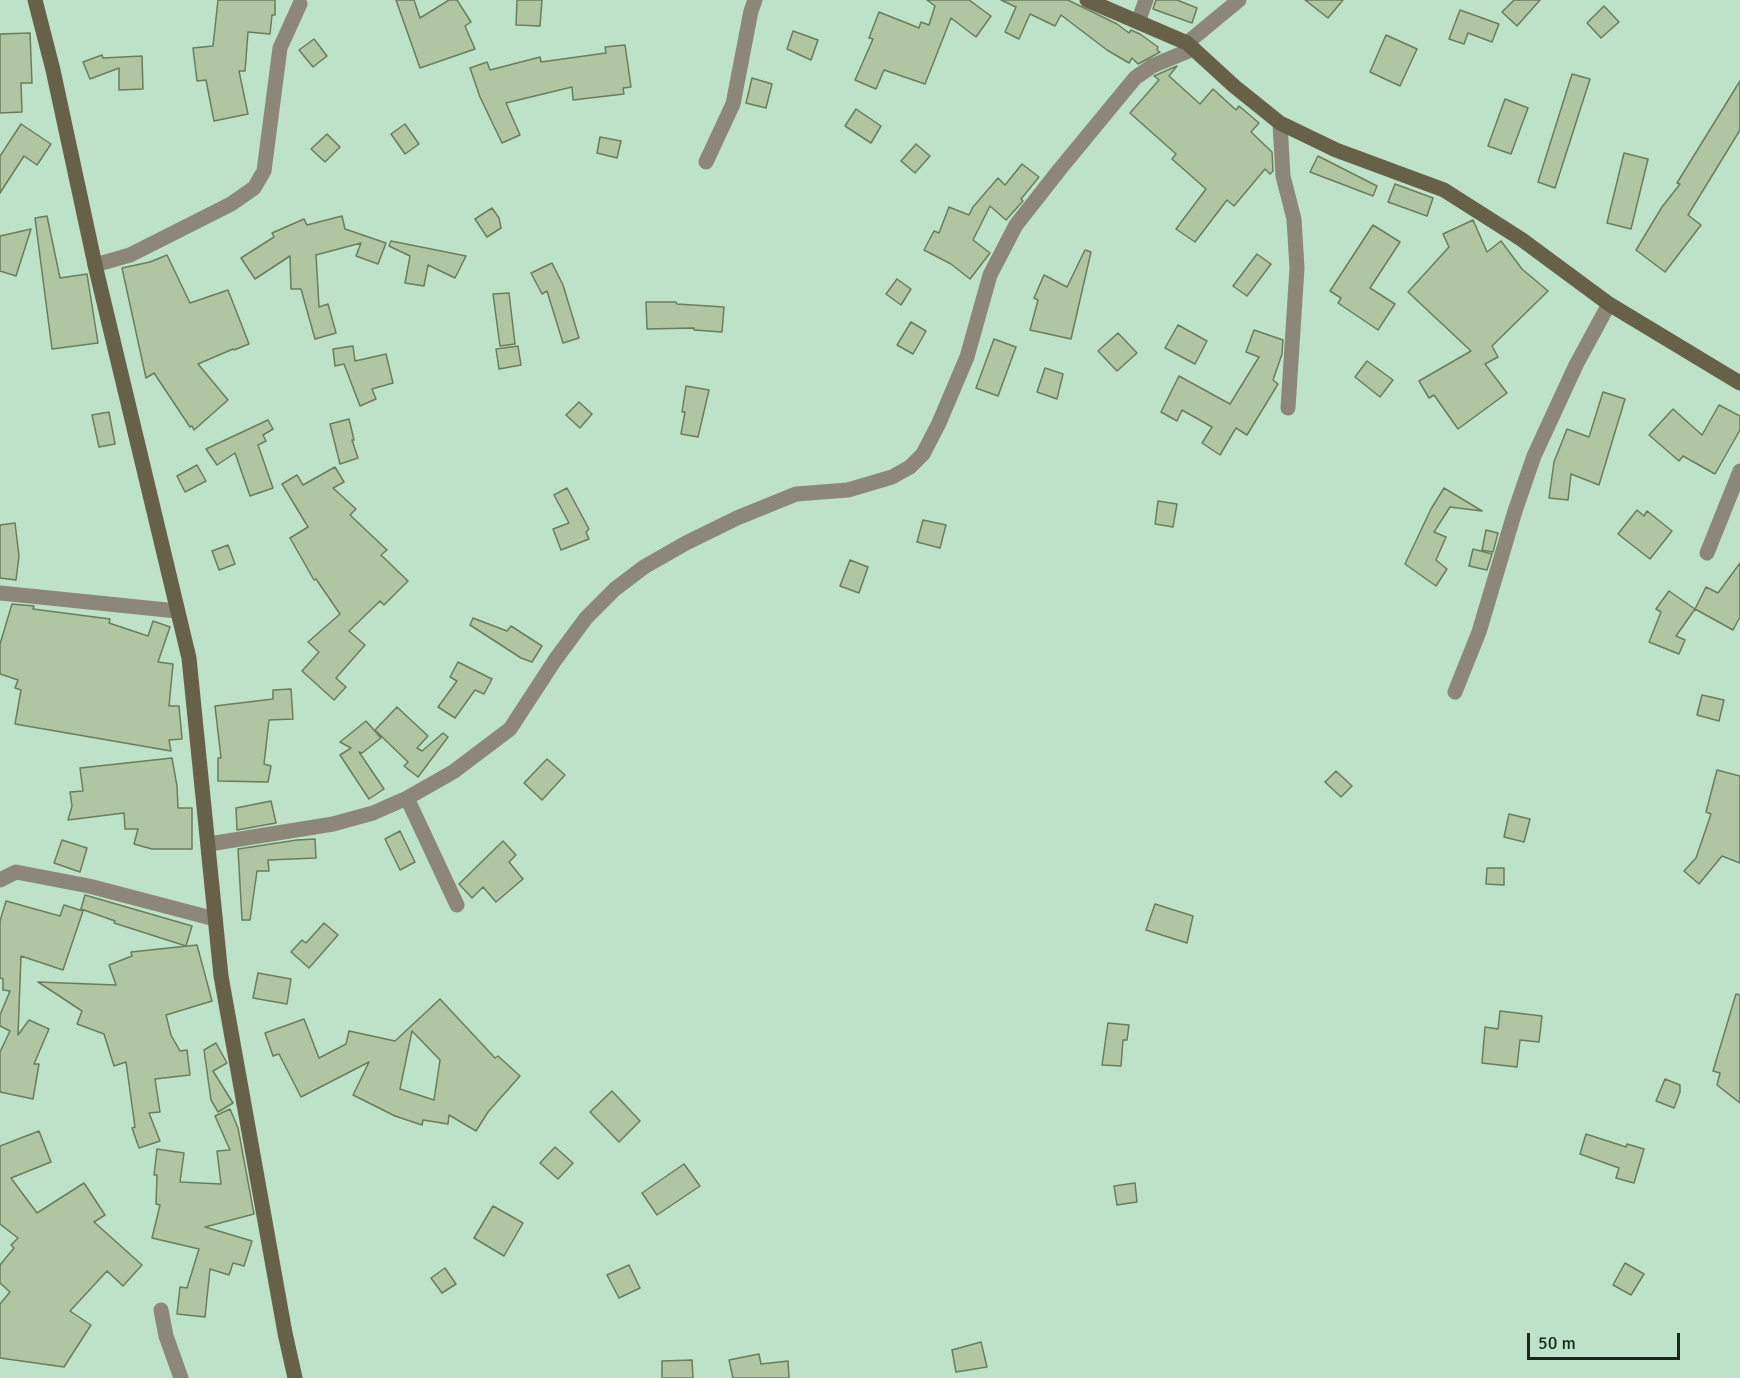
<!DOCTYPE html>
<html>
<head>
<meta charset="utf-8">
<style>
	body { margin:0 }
	#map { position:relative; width:1740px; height:1378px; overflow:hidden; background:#bee2c7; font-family:Signika,sans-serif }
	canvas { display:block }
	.scale { position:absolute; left:1527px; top:1333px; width:153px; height:27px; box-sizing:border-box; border:3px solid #19271d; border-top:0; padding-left:8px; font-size:18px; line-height:21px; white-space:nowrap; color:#19271d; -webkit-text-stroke:4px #bee2c7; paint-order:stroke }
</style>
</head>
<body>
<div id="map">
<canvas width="1740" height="1378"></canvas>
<div class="scale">50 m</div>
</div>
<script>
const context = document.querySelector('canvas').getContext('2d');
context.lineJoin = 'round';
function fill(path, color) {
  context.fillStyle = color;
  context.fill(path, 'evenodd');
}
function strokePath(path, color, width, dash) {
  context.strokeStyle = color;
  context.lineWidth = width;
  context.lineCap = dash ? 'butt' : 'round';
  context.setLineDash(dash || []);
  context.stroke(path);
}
const building = new Path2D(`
	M 218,0 L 275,0 L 275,15 L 272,15 L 270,34 L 248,32 L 245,71 L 239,71 L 248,114 L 214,121 L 206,80 L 197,81 L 193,48 L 213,46 Z
	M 396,0 L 414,0 L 420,18 L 449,0 L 457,0 L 471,22 L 465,26 L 475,49 L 420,68 Z
	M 517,0 L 542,0 L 540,26 L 516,25 Z
	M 927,0 L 969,0 L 991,16 L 976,37 L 951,18 L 925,84 L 884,70 L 876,89 L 855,80 L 873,39 L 869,38 L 879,12 L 919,28 L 921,22 L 929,25 L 935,6 Z
	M 1001,0 L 1068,0 L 1117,24 L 1129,33 L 1131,30 L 1140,34 L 1158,47 L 1157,50 L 1160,52 L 1138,64 L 1132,58 L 1129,63 L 1107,50 L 1061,15 L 1055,26 L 1030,14 L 1019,39 L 1005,32 L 1016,7 Z
	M 1156,0 L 1177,0 L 1197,8 L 1192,23 L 1153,9 Z
	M 1305,0 L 1343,0 L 1328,18 Z
	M 1514,0 L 1540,0 L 1517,26 L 1502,12 Z
	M 1604,6 L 1619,22 L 1601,38 L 1587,23 Z
	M 1460,10 L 1499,24 L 1492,42 L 1468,33 L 1464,44 L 1449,39 Z
	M 793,31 L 818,40 L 811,60 L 787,49 Z
	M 30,33 L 32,83 L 21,83 L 22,112 L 0,113 L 0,34 Z
	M 1386,35 L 1417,49 L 1400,86 L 1370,72 Z
	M 314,39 L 327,56 L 313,67 L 299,50 Z
	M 625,45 L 631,87 L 623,88 L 624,94 L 573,100 L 572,87 L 506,103 L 520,135 L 502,143 L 480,97 L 470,68 L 487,62 L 490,70 L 540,57 L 541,62 L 606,53 L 605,47 Z
	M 102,55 L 103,58 L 142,56 L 143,89 L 119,90 L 119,68 L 90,79 L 83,62 Z
	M 1177,66 L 1169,76 L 1200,104 L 1213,89 L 1236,110 L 1239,106 L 1259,123 L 1251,132 L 1272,152 L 1273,171 L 1270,174 L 1265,169 L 1234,206 L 1227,200 L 1195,242 L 1176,229 L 1206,189 L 1172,159 L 1176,154 L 1130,113 L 1159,80 L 1154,76 Z
	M 1572,74 L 1590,79 L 1555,188 L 1538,182 Z
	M 752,78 L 772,84 L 766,108 L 746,103 Z
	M 1740,81 L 1740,130 L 1688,215 L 1701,225 L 1665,272 L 1636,250 L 1662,207 L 1680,184 L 1677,183 Z
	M 1505,99 L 1528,108 L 1511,154 L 1488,146 Z
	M 856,109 L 881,126 L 871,143 L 845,126 Z
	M 21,124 L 51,144 L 37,165 L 24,156 L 0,193 L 0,156 Z
	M 405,124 L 419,144 L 405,154 L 391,134 Z
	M 327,134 L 340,147 L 325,162 L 311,149 Z
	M 600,137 L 621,141 L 617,158 L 597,153 Z
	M 916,144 L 930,156 L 915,173 L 901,161 Z
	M 1624,153 L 1648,159 L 1631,229 L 1607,223 Z
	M 1318,156 L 1377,186 L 1373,196 L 1310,172 Z
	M 1022,164 L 1039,177 L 1021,199 L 1023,201 L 1006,220 L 990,206 L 973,240 L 990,253 L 970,279 L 951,264 L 924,250 L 934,231 L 939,233 L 949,207 L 969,215 L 973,207 L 998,178 L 1005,185 Z
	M 1395,184 L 1433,198 L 1427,216 L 1388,202 Z
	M 492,208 L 499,218 L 501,228 L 487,237 L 475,219 Z
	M 47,216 L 60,278 L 87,274 L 98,343 L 52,349 L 35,218 Z
	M 342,216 L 345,229 L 386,243 L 378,264 L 356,256 L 361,243 L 316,255 L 319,307 L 328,304 L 336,333 L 315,339 L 301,289 L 291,289 L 290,256 L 255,279 L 241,258 L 274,237 L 272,233 L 304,219 L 307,225 Z
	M 1473,220 L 1487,252 L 1501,241 L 1522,269 L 1548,291 L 1492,346 L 1498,357 L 1485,364 L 1507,393 L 1458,429 L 1434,395 L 1429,398 L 1419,381 L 1471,351 L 1408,292 L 1449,247 L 1443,234 Z
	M 1373,225 L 1400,242 L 1370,288 L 1395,304 L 1378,330 L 1338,303 L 1341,298 L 1330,291 Z
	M 31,229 L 16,276 L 0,271 L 0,236 Z
	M 391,241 L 466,256 L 455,278 L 428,265 L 424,286 L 405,283 L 410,256 L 389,246 Z
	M 1085,250 L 1091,252 L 1071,339 L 1030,330 L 1038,300 L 1034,298 L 1044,275 L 1067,287 Z
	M 1257,254 L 1271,264 L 1247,296 L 1233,286 Z
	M 167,255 L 190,303 L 228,290 L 249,344 L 234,350 L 233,349 L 198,364 L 228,400 L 194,430 L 192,426 L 190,427 L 154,373 L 146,378 L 122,268 L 150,262 Z
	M 552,263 L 563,285 L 579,338 L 563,343 L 547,291 L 542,294 L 531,273 Z
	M 897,279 L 911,289 L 901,305 L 886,294 Z
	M 509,293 L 515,344 L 500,346 L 493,294 Z
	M 646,302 L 676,302 L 677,304 L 724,307 L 722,332 L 694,330 L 694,328 L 647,329 Z
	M 911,322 L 926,331 L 913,354 L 897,345 Z
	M 1178,325 L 1207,341 L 1195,364 L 1165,348 Z
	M 1254,330 L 1283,340 L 1282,354 L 1273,380 L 1278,384 L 1247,435 L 1236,428 L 1220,455 L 1202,443 L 1212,427 L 1182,410 L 1177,421 L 1161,412 L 1179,376 L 1230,404 L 1259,357 L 1246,352 Z
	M 1118,333 L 1137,353 L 1117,371 L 1098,351 Z
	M 994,339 L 1016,347 L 998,396 L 976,388 Z
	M 353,346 L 355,361 L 386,354 L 393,383 L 372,389 L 376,399 L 360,406 L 344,364 L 335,366 L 333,349 Z
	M 518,346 L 521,365 L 499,369 L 496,349 Z
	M 1367,361 L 1393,380 L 1380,397 L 1355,377 Z
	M 1045,368 L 1063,374 L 1057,399 L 1037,392 Z
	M 686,386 L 709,390 L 698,437 L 681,434 L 685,412 L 682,412 Z
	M 1603,392 L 1625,399 L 1599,485 L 1571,474 L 1568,500 L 1549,498 L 1554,462 L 1567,429 L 1589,437 Z
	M 579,402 L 592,414 L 580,428 L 566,415 Z
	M 1719,405 L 1740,416 L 1740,430 L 1715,474 L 1683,456 L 1679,461 L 1649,435 L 1673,409 L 1702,435 Z
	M 109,412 L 115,444 L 99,447 L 92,415 Z
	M 349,419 L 354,440 L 352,440 L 358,458 L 340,464 L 330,424 Z
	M 268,420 L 273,429 L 263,435 L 266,441 L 258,445 L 273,488 L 250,496 L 235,453 L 217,465 L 206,449 Z
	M 197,465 L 206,481 L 185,492 L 177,476 Z
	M 335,467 L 344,482 L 333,488 L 356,509 L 350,515 L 387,550 L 381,555 L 408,581 L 384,605 L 380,601 L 349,631 L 365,645 L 336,678 L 346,687 L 334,700 L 302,671 L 319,652 L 308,642 L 340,614 L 316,579 L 314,580 L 290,538 L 308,527 L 282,484 L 297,475 L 303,485 Z
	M 567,488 L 589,529 L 586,532 L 589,539 L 561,550 L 553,529 L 569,523 L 554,495 Z
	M 1444,488 L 1482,511 L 1450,507 L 1434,532 L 1446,537 L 1436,560 L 1447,569 L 1436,586 L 1405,564 L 1431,509 Z
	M 1158,501 L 1177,504 L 1173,527 L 1155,524 Z
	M 1637,510 L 1644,516 L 1647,511 L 1672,531 L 1650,559 L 1618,534 Z
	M 923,520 L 946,525 L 940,548 L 917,542 Z
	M 15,523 L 19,556 L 16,580 L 0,578 L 0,525 Z
	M 1486,530 L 1498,533 L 1493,552 L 1482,550 Z
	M 228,545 L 235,564 L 219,570 L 212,551 Z
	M 1473,549 L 1492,554 L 1487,570 L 1469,566 Z
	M 850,560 L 868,567 L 859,593 L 840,586 Z
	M 1740,563 L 1740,617 L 1733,630 L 1695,609 L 1706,587 L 1718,593 Z
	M 1669,591 L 1695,609 L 1676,636 L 1685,640 L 1679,654 L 1649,642 L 1661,612 L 1656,609 Z
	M 12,604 L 34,606 L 33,609 L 110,619 L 109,623 L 148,636 L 153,621 L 170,627 L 158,662 L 173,664 L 169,706 L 179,706 L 182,739 L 169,740 L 171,751 L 15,724 L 21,690 L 15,688 L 18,680 L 0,674 L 0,644 Z
	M 473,618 L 507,631 L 511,626 L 542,646 L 532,662 L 521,658 L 470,625 Z
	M 458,662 L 492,679 L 484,694 L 475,690 L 455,718 L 438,707 L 457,681 L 450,677 Z
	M 291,689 L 293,719 L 269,720 L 264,764 L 271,766 L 268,782 L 218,781 L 218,758 L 221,758 L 215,706 L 273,699 L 273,690 Z
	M 1702,695 L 1724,700 L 1719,721 L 1697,715 Z
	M 397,707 L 428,736 L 417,748 L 422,751 L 443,733 L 448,737 L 418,777 L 404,766 L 408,762 L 375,730 Z
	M 366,721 L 381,738 L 362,753 L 359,752 L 384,789 L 369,799 L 340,755 L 351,748 L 340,742 Z
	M 172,758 L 177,786 L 178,808 L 192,808 L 192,849 L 152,849 L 134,844 L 138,829 L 125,829 L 124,813 L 68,820 L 72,806 L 70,792 L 83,791 L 80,768 Z
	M 547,759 L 565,775 L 542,800 L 524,783 Z
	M 1717,770 L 1740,776 L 1740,863 L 1722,856 L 1699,884 L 1684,871 L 1696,858 L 1711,814 L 1706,812 Z
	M 1336,771 L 1352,786 L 1341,797 L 1325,782 Z
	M 271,801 L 276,823 L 237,830 L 236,808 Z
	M 1509,814 L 1530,819 L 1524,842 L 1504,837 Z
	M 400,831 L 415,862 L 400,870 L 385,839 Z
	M 315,839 L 316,858 L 268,860 L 269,871 L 257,871 L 250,920 L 242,920 L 238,849 L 297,840 Z
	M 62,840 L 87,848 L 80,872 L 54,863 Z
	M 503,841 L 516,855 L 509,862 L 523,879 L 496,902 L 483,887 L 472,898 L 459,884 Z
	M 1487,868 L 1504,868 L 1504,885 L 1486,884 Z
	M 85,895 L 192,926 L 186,946 L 114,923 L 115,921 L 81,909 Z
	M 6,901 L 60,916 L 64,905 L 83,911 L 63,970 L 21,956 L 18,1035 L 29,1020 L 49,1029 L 34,1064 L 39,1064 L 33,1099 L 0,1092 L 0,1052 L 10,1031 L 0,1026 L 0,1015 L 10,991 L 3,990 L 3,979 L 0,978 L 0,921 Z
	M 1155,904 L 1193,916 L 1187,943 L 1146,930 Z
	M 324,923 L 338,935 L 309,968 L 291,952 L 302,940 L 306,943 Z
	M 197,945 L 212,1001 L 166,1015 L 171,1035 L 180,1051 L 187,1050 L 190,1075 L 155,1079 L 160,1112 L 149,1113 L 160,1141 L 139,1148 L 132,1128 L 135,1127 L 126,1062 L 114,1066 L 104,1034 L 77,1024 L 82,1011 L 38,982 L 116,985 L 109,965 L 132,956 L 131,952 Z
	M 258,973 L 291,979 L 287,1004 L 253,998 Z
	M 1736,994 L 1740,995 L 1740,1103 L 1717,1085 L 1720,1073 L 1713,1071 Z
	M 440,999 L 495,1058 L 498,1056 L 520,1076 L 488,1112 L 476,1131 L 449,1115 L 448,1124 L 423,1120 L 422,1125 L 395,1116 L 353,1095 L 369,1062 L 301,1097 L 279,1054 L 273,1056 L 265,1033 L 304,1019 L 319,1058 L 346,1044 L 349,1031 L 395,1041 ZM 412,1031 L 440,1060 L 434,1100 L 400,1089 Z
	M 1500,1011 L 1542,1016 L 1539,1042 L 1520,1040 L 1517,1067 L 1482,1063 L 1485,1027 L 1498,1029 Z
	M 1108,1023 L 1129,1025 L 1127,1040 L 1123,1040 L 1121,1066 L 1102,1065 Z
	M 216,1043 L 227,1063 L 213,1071 L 233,1103 L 218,1112 L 211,1100 L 204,1050 Z
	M 1665,1079 L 1680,1085 L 1680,1092 L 1674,1108 L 1656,1101 Z
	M 612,1091 L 640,1121 L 619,1142 L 590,1112 Z
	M 230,1109 L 238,1128 L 254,1214 L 205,1227 L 252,1241 L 244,1266 L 233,1263 L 229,1275 L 210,1269 L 205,1317 L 177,1314 L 180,1287 L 187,1288 L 199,1249 L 152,1238 L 160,1205 L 156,1204 L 157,1175 L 154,1175 L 157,1149 L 184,1153 L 180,1182 L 221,1184 L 217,1151 L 230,1150 L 215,1116 Z
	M 39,1131 L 51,1162 L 11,1178 L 37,1213 L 84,1183 L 105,1215 L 94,1222 L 142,1265 L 123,1286 L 107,1271 L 70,1311 L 91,1325 L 64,1367 L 0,1358 L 0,1304 L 10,1292 L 0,1283 L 0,1265 L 14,1248 L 11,1245 L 18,1238 L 0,1224 L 0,1146 Z
	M 1586,1134 L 1626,1147 L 1627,1144 L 1644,1149 L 1634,1183 L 1616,1178 L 1619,1168 L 1580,1154 Z
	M 555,1147 L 573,1163 L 558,1179 L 540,1163 Z
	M 684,1164 L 700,1186 L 657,1215 L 642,1193 Z
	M 1135,1183 L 1137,1202 L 1117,1205 L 1114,1186 Z
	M 493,1206 L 523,1223 L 504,1256 L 474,1238 Z
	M 1625,1263 L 1644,1274 L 1631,1295 L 1613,1285 Z
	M 629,1265 L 640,1288 L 619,1298 L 607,1275 Z
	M 445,1268 L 456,1284 L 442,1293 L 431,1278 Z
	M 981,1342 L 987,1367 L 956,1372 L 952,1350 Z
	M 759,1354 L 761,1364 L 788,1361 L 789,1378 L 733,1378 L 729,1360 Z
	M 692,1360 L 693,1378 L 662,1378 L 662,1361 Z`);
fill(building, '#b0c5a2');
strokePath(building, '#6a7d5d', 1.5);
strokePath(new Path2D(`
	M 1138,22 L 1146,0
	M 1187,43 L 1239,0
	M 1280,123 L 1283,176 L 1294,219 L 1297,268 L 1288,408
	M 706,162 L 733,104 L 751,11 L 755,0
	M 95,265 L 130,255 L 231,204 L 254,188 L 264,171 L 280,48 L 300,4
	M 1707,553 L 1740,471
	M 0,593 L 177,611
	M 1455,692 L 1479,632 L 1515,511 L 1534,456 L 1576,365 L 1609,304
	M 407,798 L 457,905
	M 209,844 L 333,824 L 373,813 L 407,798 L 453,772 L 510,729 L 555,660 L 586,618 L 615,589 L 644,567 L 686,543 L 737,518 L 796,494 L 848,490 L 892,477 L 910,467 L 923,454 L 939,423 L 967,357 L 990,275 L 1016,225 L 1060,169 L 1135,78 L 1152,66 L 1193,49
	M 0,880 L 16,872 L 89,886 L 215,919
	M 161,1310 L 166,1336 L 181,1378`), '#8c8778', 15);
strokePath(new Path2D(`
	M 35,0 L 53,70 L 95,265 L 189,658 L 221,976 L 285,1333 L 295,1378
	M 1087,0 L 1187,43 L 1234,86 L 1280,123 L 1336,150 L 1444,190 L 1521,239 L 1609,304 L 1740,383`), '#68614a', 15);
</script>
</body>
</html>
